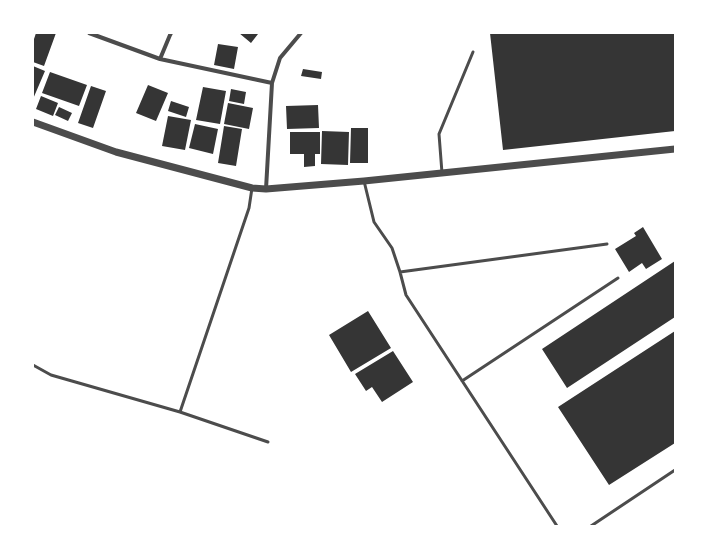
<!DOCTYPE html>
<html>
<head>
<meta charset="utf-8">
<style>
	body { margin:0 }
	#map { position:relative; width:708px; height:559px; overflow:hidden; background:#fff; font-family:Figtree,sans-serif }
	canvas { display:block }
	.frame { position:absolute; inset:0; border:34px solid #fff; pointer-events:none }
</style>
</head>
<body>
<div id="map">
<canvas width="708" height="559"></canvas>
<div class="frame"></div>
</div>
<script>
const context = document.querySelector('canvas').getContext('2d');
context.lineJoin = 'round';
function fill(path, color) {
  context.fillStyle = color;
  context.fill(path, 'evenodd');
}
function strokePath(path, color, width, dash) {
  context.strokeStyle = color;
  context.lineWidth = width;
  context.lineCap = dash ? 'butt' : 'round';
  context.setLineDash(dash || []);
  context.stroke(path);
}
fill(new Path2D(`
	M 36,33 L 56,33 L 44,66 L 33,62 L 33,42 Z
	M 239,33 L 256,33 L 258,34 L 251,43 Z
	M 490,33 L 675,33 L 675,131 L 503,150 Z
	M 218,44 L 238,47 L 234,69 L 214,65 Z
	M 33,66 L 45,71 L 33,99 Z
	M 303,69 L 322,72 L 321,79 L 301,76 Z
	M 50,72 L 87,85 L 79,106 L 42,93 Z
	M 148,85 L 168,93 L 156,121 L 136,113 Z
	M 91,86 L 106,91 L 93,128 L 78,123 Z
	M 203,87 L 226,91 L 220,124 L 196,120 Z
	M 231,89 L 246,92 L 244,104 L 229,101 Z
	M 41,96 L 58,103 L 53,116 L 36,109 Z
	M 171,101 L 189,107 L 186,117 L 168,111 Z
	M 228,103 L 253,108 L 249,129 L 224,124 Z
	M 318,105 L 319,128 L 287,129 L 286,106 Z
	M 59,107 L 72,113 L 68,121 L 55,115 Z
	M 168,116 L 191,120 L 185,150 L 162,146 Z
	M 195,124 L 218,129 L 213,154 L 189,148 Z
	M 224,126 L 242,129 L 236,166 L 218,163 Z
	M 351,128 L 368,128 L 368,163 L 350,163 Z
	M 322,131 L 349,132 L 348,165 L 321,164 Z
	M 290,132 L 320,132 L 320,154 L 315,154 L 315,166 L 304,167 L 304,154 L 290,154 Z
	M 643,227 L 662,259 L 646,269 L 642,263 L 629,272 L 615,249 L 636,236 L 634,233 Z
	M 675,261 L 675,317 L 567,388 L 542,349 Z
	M 368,311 L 391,348 L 351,372 L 329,335 Z
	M 675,331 L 675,443 L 609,485 L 558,407 Z
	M 393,351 L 413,382 L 382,402 L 372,387 L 366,391 L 355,374 Z`), '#353535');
strokePath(new Path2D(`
	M 442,173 L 439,134 L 473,52
	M 364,181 L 374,222 L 392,248 L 400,272 L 406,295 L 557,526
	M 400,272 L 607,244
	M 33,365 L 51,375 L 180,412 L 268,442
	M 462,381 L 618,278
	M 180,412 L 249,208 L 252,188
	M 591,526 L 675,470`), '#4c4c4c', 3);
strokePath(new Path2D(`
	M 89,33 L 160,59 L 272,83
	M 160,59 L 170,35 L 171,33
	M 266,189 L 272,83 L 280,58 L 301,33`), '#4c4c4c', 4);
strokePath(new Path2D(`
	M 33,122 L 116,152 L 252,188 L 266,189 L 364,181 L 675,149`), '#4c4c4c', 7);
</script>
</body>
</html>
